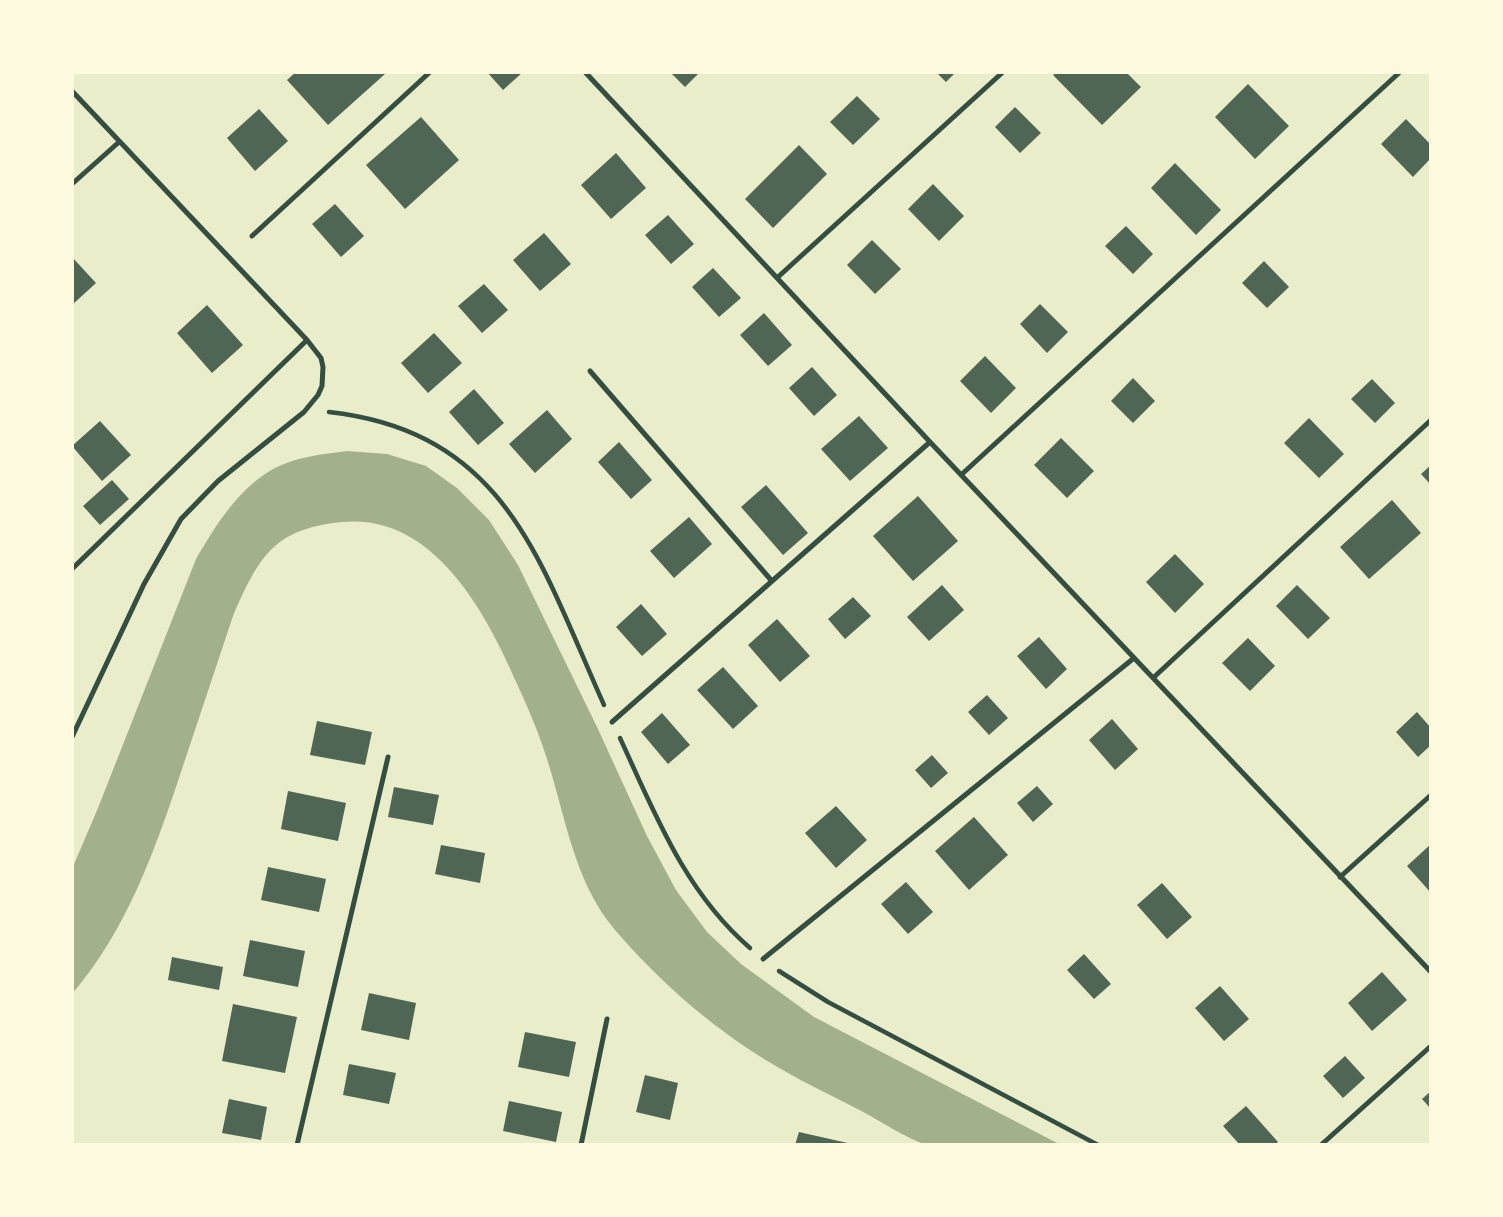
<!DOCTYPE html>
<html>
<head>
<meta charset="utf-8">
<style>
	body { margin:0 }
	#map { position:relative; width:1503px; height:1217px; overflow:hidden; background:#e9edc9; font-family:"Sofia Sans Condensed",sans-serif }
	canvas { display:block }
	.frame { position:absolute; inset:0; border:74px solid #fefae0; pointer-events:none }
</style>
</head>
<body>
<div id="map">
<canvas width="1503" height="1217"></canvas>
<div class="frame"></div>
</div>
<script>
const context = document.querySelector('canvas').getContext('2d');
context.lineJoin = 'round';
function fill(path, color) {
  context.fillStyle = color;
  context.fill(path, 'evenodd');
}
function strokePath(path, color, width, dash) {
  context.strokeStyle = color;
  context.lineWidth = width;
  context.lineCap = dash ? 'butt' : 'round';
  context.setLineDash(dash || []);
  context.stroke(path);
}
fill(new Path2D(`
	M 347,451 L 387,454 L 426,466 L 457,488 L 489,520 L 518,565 L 597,727 L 647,836 L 676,890 L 707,932 L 741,964 L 814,1017 L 1061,1145 C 1031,1145 1001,1145 971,1145 C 957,1145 942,1147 929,1145 C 914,1143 880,1121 865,1113 C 831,1095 796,1079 764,1059 C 708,1024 658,980 615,930 C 571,878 565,809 543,747 C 536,726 527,706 518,686 C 487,615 435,513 342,522 C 273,529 259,557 233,616 C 216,667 199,718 182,769 C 155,850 128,928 72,994 L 72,869 L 98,808 L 196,559 C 216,525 238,489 273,469 C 295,457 323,454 347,451 Z`), '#a3b18a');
fill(new Path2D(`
	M 296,72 L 383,72 L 385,74 L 328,125 L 287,80 Z
	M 487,72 L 523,72 L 503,90 Z
	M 670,72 L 700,72 L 685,87 Z
	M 936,72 L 956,72 L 946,82 Z
	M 1057,72 L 1126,72 L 1141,87 L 1102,125 L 1053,75 Z
	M 1248,84 L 1289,126 L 1255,159 L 1215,117 Z
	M 857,96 L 880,119 L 853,145 L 830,122 Z
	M 1015,107 L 1041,133 L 1020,153 L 995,127 Z
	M 259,109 L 288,141 L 255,171 L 227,138 Z
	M 421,117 L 459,160 L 405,209 L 366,165 Z
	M 1406,119 L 1431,145 L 1431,158 L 1413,177 L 1381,144 Z
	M 799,145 L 827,174 L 773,228 L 745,199 Z
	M 616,153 L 646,188 L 611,219 L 581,185 Z
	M 1175,163 L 1221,210 L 1196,235 L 1151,188 Z
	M 933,184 L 964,216 L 939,241 L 908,209 Z
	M 335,204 L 364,236 L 341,257 L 312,224 Z
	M 668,215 L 694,244 L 671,264 L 645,235 Z
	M 1126,226 L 1153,254 L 1133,274 L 1105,246 Z
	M 544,233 L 571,264 L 540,291 L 513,260 Z
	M 872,240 L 901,269 L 875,294 L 847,265 Z
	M 72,257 L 96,283 L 72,305 Z
	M 1264,261 L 1289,287 L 1267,308 L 1242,283 Z
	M 713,268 L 741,298 L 719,317 L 692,287 Z
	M 484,284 L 508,310 L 482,333 L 458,306 Z
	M 1040,304 L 1068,332 L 1047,353 L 1020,324 Z
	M 207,305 L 243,345 L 212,373 L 177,333 Z
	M 764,313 L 792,345 L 768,366 L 740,335 Z
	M 434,333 L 462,363 L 428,393 L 401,363 Z
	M 985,356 L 1016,388 L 991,413 L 960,381 Z
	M 812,367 L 837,395 L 814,416 L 789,388 Z
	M 1133,378 L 1155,401 L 1133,423 L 1111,401 Z
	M 1372,379 L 1395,403 L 1375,423 L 1351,399 Z
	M 474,389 L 504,423 L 478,445 L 449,412 Z
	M 547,410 L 572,439 L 535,473 L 509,444 Z
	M 859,416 L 888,448 L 850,481 L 821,449 Z
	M 1309,418 L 1344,454 L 1319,478 L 1284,443 Z
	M 100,421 L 131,455 L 102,481 L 72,446 Z
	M 1061,438 L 1094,471 L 1067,498 L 1034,465 Z
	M 619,442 L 652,480 L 631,499 L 598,462 Z
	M 1431,465 L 1431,485 L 1421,474 Z
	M 112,480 L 129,499 L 100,525 L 83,506 Z
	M 766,485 L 808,533 L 783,555 L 741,507 Z
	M 918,496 L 958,541 L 913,581 L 873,536 Z
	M 1392,500 L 1421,533 L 1369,579 L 1340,547 Z
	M 689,517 L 712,544 L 674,578 L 650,551 Z
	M 1175,554 L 1204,584 L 1175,613 L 1146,582 Z
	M 942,585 L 964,610 L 929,641 L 907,617 Z
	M 1297,585 L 1330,618 L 1308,639 L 1276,606 Z
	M 853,597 L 871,616 L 845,639 L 828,619 Z
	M 641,604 L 667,634 L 642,656 L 616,627 Z
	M 777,619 L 810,656 L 780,682 L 748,645 Z
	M 1039,637 L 1067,669 L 1046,689 L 1017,656 Z
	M 1248,638 L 1275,666 L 1250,691 L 1222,663 Z
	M 723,667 L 758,706 L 733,729 L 697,690 Z
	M 987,695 L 1008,718 L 989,735 L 968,712 Z
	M 1417,712 L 1431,728 L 1431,745 L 1418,757 L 1396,732 Z
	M 662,713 L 690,745 L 668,764 L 641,732 Z
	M 1112,719 L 1138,749 L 1115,770 L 1089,740 Z
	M 317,721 L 372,732 L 365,765 L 310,755 Z
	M 932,755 L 948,773 L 931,788 L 915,770 Z
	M 1037,786 L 1053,804 L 1033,822 L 1017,803 Z
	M 394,787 L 439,795 L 433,825 L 388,817 Z
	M 288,791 L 346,803 L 338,841 L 281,829 Z
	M 836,806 L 867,840 L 836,868 L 805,833 Z
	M 974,817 L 1008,855 L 969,890 L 935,851 Z
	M 1431,844 L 1431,893 L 1407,866 Z
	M 441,845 L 485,853 L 480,883 L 435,874 Z
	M 268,867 L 326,879 L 319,912 L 261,900 Z
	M 906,882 L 933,912 L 908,934 L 881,904 Z
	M 1162,883 L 1192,917 L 1167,939 L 1137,905 Z
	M 250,940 L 305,951 L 298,987 L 243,976 Z
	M 1084,954 L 1111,984 L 1094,999 L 1067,970 Z
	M 172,957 L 223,967 L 219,990 L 168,980 Z
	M 1382,972 L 1407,1000 L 1372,1031 L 1348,1003 Z
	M 1220,986 L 1249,1019 L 1224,1041 L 1195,1008 Z
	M 369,993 L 416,1003 L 409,1040 L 361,1030 Z
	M 233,1004 L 297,1017 L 285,1073 L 222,1061 Z
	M 525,1032 L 576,1042 L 569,1077 L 518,1067 Z
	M 1345,1056 L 1365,1078 L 1343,1098 L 1323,1076 Z
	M 349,1064 L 396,1073 L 389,1104 L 343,1095 Z
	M 645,1075 L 678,1083 L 670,1120 L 636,1112 Z
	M 1431,1091 L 1431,1109 L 1422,1099 Z
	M 229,1099 L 267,1107 L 261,1140 L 222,1133 Z
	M 509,1101 L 562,1112 L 556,1142 L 503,1131 Z
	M 1246,1106 L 1278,1142 L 1274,1145 L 1240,1145 L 1223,1126 Z
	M 799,1132 L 852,1144 L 852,1145 L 795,1145 Z`), '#4f6655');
strokePath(new Path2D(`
	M 329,412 C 507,432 540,563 604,705
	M 620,738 C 655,814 685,892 750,948
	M 779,971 L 828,1002 L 1098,1145`), '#344e41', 4.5);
strokePath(new Path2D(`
	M 585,72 L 930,442 L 1431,972
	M 72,91 L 307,340 L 321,358 L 323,367 L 322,386 L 318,395 L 304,412 L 218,481 L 181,519 L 144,584 L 72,737
	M 72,184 L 119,142
	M 252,236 L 430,72
	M 778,277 L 1003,72
	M 590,371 L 771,580
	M 961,475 L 1400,72
	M 72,569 L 307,340
	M 1153,678 L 1431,420
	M 612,722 L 930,442
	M 1340,877 L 1431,795
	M 763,959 L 1134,658
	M 297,1145 L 388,757
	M 581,1145 L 607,1019
	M 1321,1145 L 1431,1046`), '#344e41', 5);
</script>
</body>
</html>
